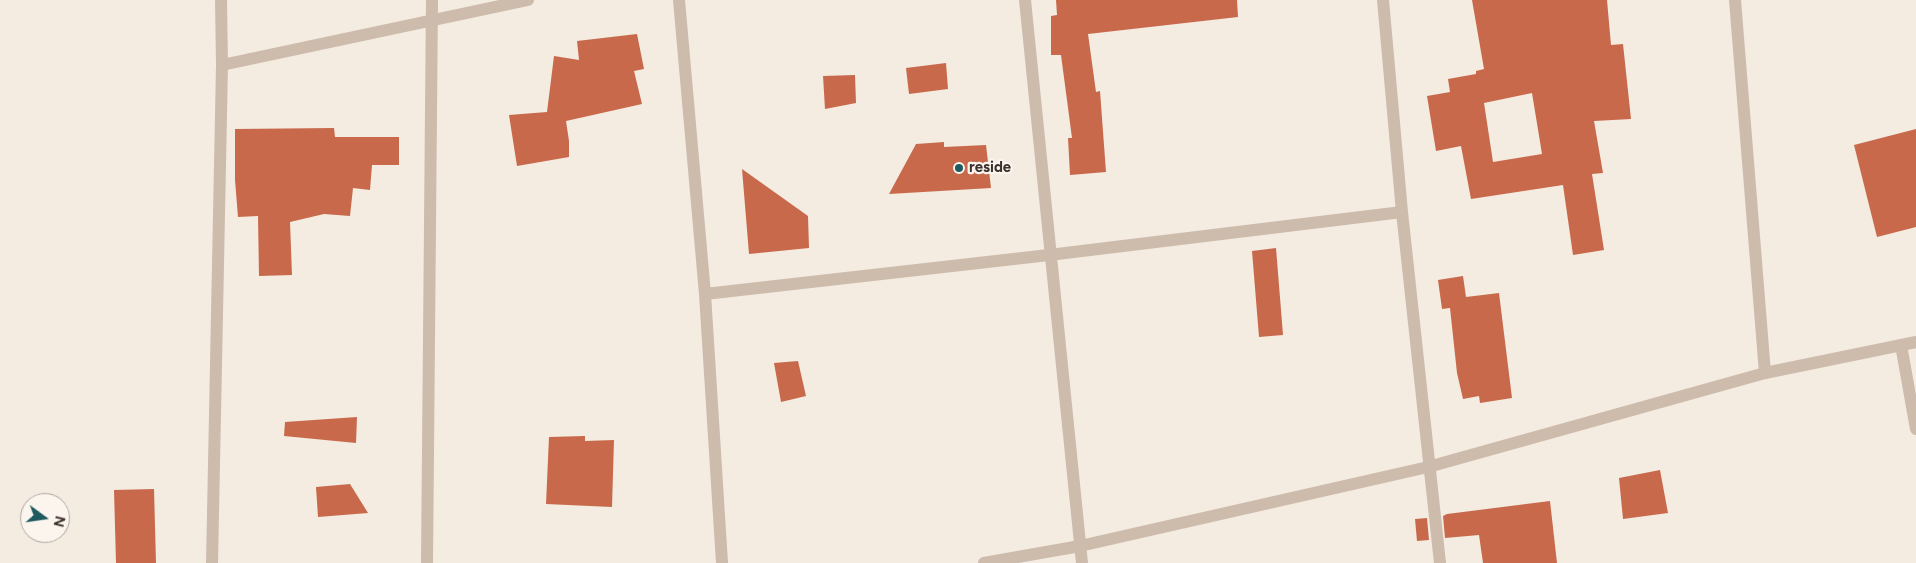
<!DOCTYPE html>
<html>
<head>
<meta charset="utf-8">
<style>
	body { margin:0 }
	#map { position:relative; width:1916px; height:563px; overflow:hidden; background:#f4ebe1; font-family:Figtree,sans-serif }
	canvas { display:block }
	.north { position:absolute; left:20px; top:493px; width:50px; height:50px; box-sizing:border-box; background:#fbf5ee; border:1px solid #aea6a0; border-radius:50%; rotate:104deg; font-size:14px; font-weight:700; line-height:20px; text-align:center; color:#3b302b }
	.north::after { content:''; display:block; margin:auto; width:18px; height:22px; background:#1f5a5e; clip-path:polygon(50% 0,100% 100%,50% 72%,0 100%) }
</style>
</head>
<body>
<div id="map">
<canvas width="1916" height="563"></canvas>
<div class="north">N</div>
</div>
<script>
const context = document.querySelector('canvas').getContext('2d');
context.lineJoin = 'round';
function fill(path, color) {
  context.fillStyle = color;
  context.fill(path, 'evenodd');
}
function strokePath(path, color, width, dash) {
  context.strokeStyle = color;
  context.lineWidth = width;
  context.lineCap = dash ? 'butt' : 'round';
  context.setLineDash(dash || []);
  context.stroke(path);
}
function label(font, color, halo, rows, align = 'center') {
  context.font = font + ' Figtree,sans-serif';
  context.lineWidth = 4.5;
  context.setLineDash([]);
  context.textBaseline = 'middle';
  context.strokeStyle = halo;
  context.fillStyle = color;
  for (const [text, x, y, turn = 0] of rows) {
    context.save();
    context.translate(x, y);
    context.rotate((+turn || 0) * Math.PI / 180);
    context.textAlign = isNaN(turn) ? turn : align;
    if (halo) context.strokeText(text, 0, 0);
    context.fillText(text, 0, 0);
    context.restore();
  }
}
fill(new Path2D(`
	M 1056,0 L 1237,0 L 1238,17 L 1088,34 L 1096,92 L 1100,91 L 1106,172 L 1070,175 L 1068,138 L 1072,138 L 1061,55 L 1051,55 L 1051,16 L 1057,15 Z
	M 1472,0 L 1607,0 L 1611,45 L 1623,44 L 1631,119 L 1594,121 L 1603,173 L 1592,174 L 1604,250 L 1573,255 L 1563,185 L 1471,199 L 1461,146 L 1436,151 L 1427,96 L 1450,92 L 1448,79 L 1476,74 L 1476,71 L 1484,69 ZM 1532,93 L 1542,154 L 1493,162 L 1484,103 Z
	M 637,34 L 644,69 L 634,71 L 642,104 L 566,121 L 569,141 L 569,157 L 517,166 L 509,115 L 547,112 L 554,56 L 579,60 L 577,41 Z
	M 946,63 L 948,89 L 909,94 L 906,68 Z
	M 855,75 L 856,103 L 825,109 L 823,76 Z
	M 334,128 L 335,137 L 399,137 L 399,165 L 372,165 L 370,190 L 353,188 L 350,216 L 324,214 L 290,222 L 292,275 L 259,276 L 258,216 L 238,217 L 235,180 L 235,129 Z
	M 1916,129 L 1916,227 L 1877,237 L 1854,145 Z
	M 944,142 L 944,147 L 986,145 L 991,188 L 889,194 L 916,144 Z
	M 742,169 L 808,216 L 809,248 L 749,254 Z
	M 1276,248 L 1283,335 L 1259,337 L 1252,251 Z
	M 1463,276 L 1466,297 L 1499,293 L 1512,398 L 1480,403 L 1479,396 L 1463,399 L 1457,373 L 1450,308 L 1442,309 L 1438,280 Z
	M 798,361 L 806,396 L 781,402 L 774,363 Z
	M 357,417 L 356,443 L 284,436 L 285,422 Z
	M 585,436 L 585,441 L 614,440 L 612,507 L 546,504 L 549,437 Z
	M 1660,470 L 1668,513 L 1623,519 L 1619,478 Z
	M 350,484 L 368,513 L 318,517 L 316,487 Z
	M 154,489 L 156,563 L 116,563 L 114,490 Z
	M 1550,501 L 1557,563 L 1483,563 L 1479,535 L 1445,538 L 1443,516 L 1447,514 Z
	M 1427,518 L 1429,540 L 1417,541 L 1415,519 Z`), '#c8694b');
strokePath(new Path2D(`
	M 679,0 L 705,294 L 722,563
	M 1025,0 L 1082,563
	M 1383,0 L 1402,212 L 1440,563
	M 1735,0 L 1765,373
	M 222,65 L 528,0
	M 705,294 L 1049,255 L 1402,212
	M 1901,345 L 1916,429
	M 212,563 L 222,65 L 221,0
	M 427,563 L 432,0
	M 984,563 L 1080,546 L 1428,467 L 1765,373 L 1916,342`), '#cdbbac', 12);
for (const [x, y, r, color] of [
	[959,168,5,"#1f5a5e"]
]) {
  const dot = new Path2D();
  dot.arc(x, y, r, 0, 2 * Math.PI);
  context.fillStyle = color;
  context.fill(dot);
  strokePath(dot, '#fbf5ee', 2);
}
label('bold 15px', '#3b302b', '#fbf5ee', [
	["reside",969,168]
], 'left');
</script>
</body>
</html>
